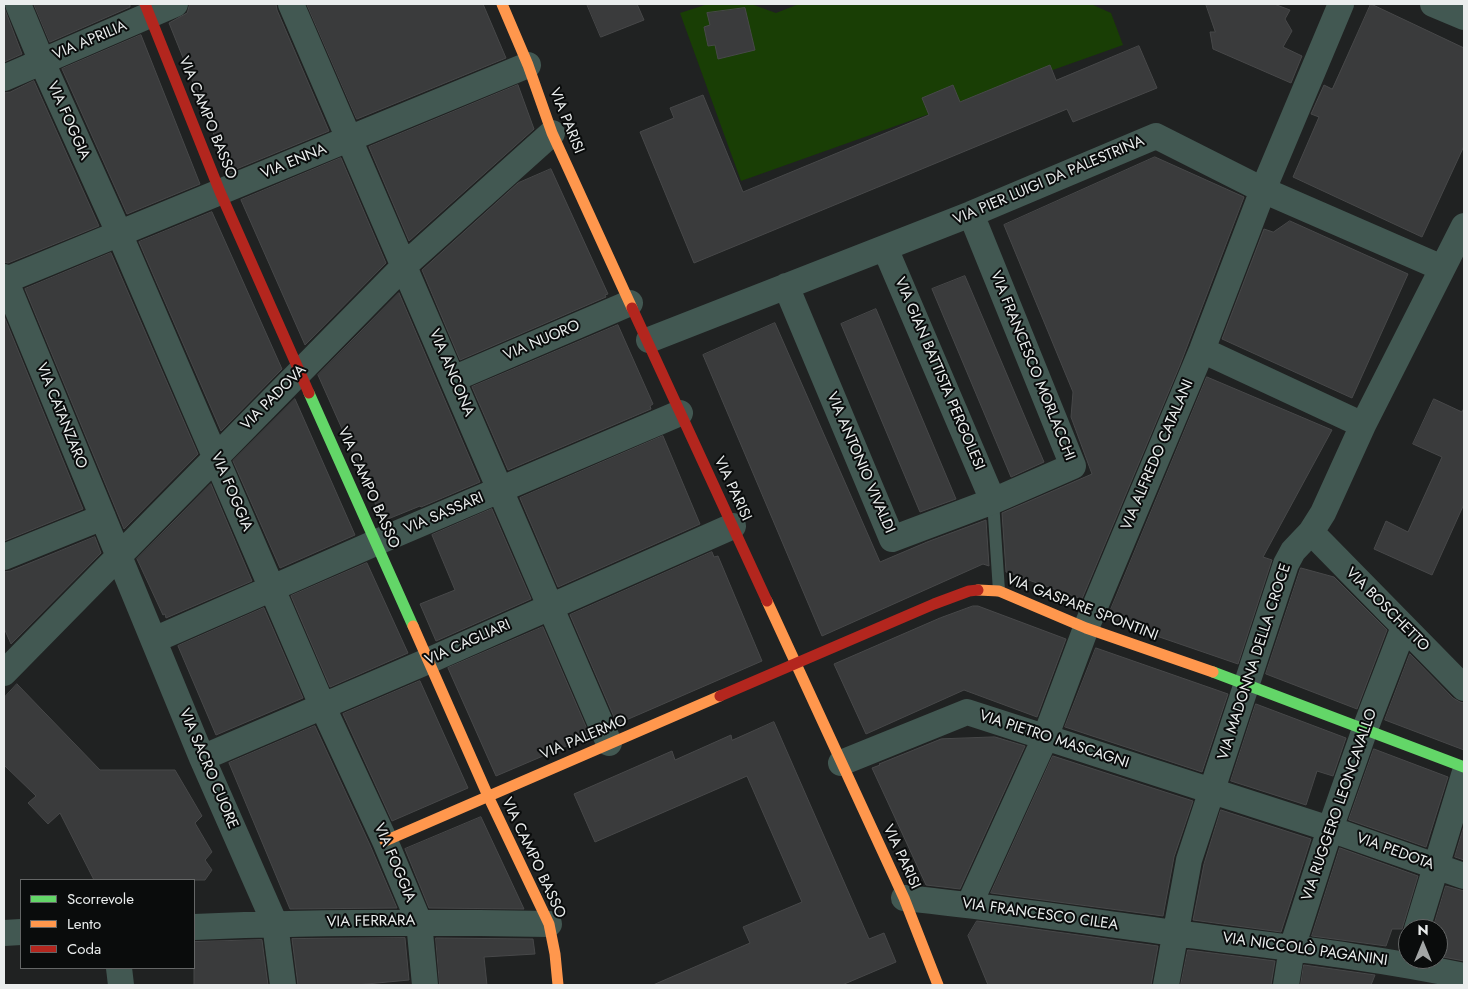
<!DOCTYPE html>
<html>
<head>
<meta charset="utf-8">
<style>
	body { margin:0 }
	#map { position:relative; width:1468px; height:989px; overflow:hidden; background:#202222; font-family:Jost,sans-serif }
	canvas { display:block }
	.frame { position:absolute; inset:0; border:5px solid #eaeded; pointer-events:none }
	.legend { position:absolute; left:20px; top:879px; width:175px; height:90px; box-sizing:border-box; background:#0a0c0c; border:1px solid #646666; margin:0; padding:6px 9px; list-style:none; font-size:15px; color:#eaeded }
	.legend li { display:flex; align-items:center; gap:10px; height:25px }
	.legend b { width:25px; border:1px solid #646666 }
	.north { position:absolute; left:1398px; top:919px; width:50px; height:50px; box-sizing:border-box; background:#0a0c0c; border:1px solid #646666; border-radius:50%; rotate:0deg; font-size:14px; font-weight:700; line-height:20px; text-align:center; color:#eaeded }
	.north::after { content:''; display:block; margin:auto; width:18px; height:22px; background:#a3a6a6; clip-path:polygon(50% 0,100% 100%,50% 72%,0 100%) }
</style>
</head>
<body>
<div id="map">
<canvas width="1468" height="989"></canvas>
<div class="frame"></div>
<ul class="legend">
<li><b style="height:6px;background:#63d668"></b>Scorrevole</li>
<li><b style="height:6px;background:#ff974d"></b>Lento</li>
<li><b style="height:6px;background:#b3261e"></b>Coda</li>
</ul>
<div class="north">N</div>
</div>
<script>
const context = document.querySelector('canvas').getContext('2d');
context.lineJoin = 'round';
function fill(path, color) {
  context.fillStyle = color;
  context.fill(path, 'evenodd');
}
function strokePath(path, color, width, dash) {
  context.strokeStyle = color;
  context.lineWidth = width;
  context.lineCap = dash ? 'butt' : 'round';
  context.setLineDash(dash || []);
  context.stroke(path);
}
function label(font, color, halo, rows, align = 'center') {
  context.font = font + ' Jost,sans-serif';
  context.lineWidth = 4;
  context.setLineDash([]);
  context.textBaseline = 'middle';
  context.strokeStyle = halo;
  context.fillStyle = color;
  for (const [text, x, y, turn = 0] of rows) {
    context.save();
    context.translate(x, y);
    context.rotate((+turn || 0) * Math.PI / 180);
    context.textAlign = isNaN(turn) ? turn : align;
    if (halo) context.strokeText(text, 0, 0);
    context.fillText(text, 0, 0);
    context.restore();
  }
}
fill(new Path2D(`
	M 708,4 L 751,4 L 776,13 L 799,4 L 1091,4 L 1111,13 L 1123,45 L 741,181 L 680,13 Z`), '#193e05');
const building = new Path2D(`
	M 34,4 L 130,4 L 130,7 L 50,42 Z
	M 190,4 L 276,4 L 277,10 L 329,131 L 229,172 L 169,23 L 187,13 Z
	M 307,4 L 483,4 L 506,58 L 357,119 Z
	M 587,4 L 637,4 L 644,20 L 601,37 Z
	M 1206,4 L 1274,4 L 1290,10 L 1285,19 L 1292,31 L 1283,47 L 1302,56 L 1291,83 L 1213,49 L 1210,32 L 1215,32 Z
	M 1371,4 L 1464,48 L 1464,146 L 1422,237 L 1293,177 L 1319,117 L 1311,114 L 1324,85 L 1332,89 Z
	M 4,7 L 22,54 L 4,62 Z
	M 745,8 L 755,50 L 718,59 L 715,45 L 708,46 L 704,27 L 710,25 L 707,13 Z
	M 141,35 L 200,184 L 127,214 L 62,69 Z
	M 1139,46 L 1157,88 L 1073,122 L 1067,109 L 694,263 L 640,132 L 674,118 L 670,108 L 703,95 L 743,192 L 929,115 L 922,98 L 953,85 L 960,102 L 1050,65 L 1056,80 Z
	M 34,81 L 99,226 L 8,263 L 4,262 L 4,93 L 10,92 Z
	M 518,85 L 534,129 L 409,241 L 369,147 Z
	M 1155,157 L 1244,197 L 1180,365 L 1082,599 L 1006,572 L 1002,513 L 1092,474 L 1071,417 L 1073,392 L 1004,225 Z
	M 341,158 L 386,263 L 305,345 L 241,200 Z
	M 551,169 L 608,294 L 605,295 L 606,297 L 460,360 L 422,270 L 518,183 Z
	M 212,212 L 282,369 L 221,431 L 139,242 Z
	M 1290,221 L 1408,274 L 1352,398 L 1222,339 L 1264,229 L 1273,232 Z
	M 111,253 L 198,454 L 124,529 L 25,289 Z
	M 965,276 L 1044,462 L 1011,477 L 932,289 Z
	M 399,293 L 480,482 L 421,507 L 420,506 L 383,521 L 318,375 Z
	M 876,309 L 956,499 L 920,512 L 841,324 Z
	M 4,316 L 83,509 L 4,541 Z
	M 775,323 L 880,562 L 927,542 L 986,520 L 989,566 L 983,564 L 822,636 L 703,355 Z
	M 618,325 L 653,404 L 650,406 L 651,409 L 508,470 L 472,387 Z
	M 1207,377 L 1332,430 L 1263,557 L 1272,560 L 1238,664 L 1107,619 Z
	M 295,399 L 355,535 L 280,568 L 233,461 Z
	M 1434,399 L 1462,412 L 1464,408 L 1464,504 L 1432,575 L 1374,549 L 1386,521 L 1408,532 L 1442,457 L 1413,444 Z
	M 663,436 L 700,524 L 558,587 L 520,498 Z
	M 211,484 L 252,581 L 166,618 L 165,614 L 163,615 L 137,559 Z
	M 492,509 L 531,599 L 436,641 L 420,604 L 455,590 L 432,535 Z
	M 95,537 L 101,553 L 11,644 L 4,628 L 4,572 L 10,571 Z
	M 712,552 L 714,557 L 718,556 L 762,661 L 617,724 L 570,615 Z
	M 367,563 L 408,653 L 330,687 L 291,596 Z
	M 1301,568 L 1334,577 L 1387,630 L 1357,709 L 1266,674 Z
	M 973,606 L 978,606 L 1066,639 L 1037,717 L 964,690 L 866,734 L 834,664 L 940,618 Z
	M 264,608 L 303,698 L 216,735 L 178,646 Z
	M 543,627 L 590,736 L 496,776 L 448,668 Z
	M 1096,648 L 1228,694 L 1202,772 L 1065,727 Z
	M 1410,654 L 1453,698 L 1460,702 L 1464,703 L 1464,750 L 1385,720 Z
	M 420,681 L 468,788 L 392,821 L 343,714 Z
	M 17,684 L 100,770 L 175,770 L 202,816 L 195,823 L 212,852 L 205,860 L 212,870 L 205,880 L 94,880 L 60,813 L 48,824 L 28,803 L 36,796 L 4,765 L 4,698 Z
	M 1256,704 L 1346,738 L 1333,776 L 1317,771 L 1306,805 L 1231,781 Z
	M 774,722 L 869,939 L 884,933 L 896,962 L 842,985 L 653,985 L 750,943 L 743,927 L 802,902 L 747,776 L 595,842 L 574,794 L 672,751 L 675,760 L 731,735 L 732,740 Z
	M 315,726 L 370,845 L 397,908 L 290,909 L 229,763 Z
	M 995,737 L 1025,746 L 960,889 L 926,885 L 872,768 L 880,765 L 879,764 L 941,739 Z
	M 1374,749 L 1448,777 L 1426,847 L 1349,820 Z
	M 1053,756 L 1193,801 L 1174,857 L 1163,916 L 991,893 Z
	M 1221,810 L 1311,839 L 1281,932 L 1193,920 L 1204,864 Z
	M 481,817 L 524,909 L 429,908 L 405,849 Z
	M 1464,826 L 1464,860 L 1455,857 Z
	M 1340,848 L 1418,876 L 1402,929 L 1392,929 L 1386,946 L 1312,936 Z
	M 1446,886 L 1464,891 L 1464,961 L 1438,956 L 1438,929 L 1433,929 Z
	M 977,921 L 1158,946 L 1151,985 L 988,985 L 968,936 Z
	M 405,938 L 409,980 L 356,985 L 298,985 L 292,939 Z
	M 436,938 L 533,939 L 535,954 L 484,957 L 487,985 L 440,985 Z
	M 262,940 L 268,985 L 194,985 L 194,942 Z
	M 1188,950 L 1275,961 L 1271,985 L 1181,985 Z
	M 1304,965 L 1354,972 L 1375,975 L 1371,985 L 1301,985 Z`);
fill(building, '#3a3b3c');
strokePath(building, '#474849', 1);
strokePath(new Path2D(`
	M 993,501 L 999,591`), '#425852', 12);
strokePath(new Path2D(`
	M 18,4 L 42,62 L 119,233 L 322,705 L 385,841 L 419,922 L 425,985
	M 291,4 L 609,743
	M 1433,4 L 1464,17
	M 4,78 L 175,4
	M 885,248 L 993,501
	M 4,277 L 202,758 L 275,924 L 283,985
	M 4,281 L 528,65
	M 786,286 L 892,539 L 993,501 L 1073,466 L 971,214
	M 649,340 L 971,214 L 1156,136 L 1263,190 L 1442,268
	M 1202,350 L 1363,425
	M 453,379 L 630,303
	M 1311,532 L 1464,688
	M 4,557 L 103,517
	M 154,640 L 375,543 L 680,413
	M 4,673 L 405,265 L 552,133
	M 202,758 L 428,661 L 733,526
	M 841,763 L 967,712 L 1330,829 L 1464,876
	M 904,898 C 995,907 1085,921 1175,933 C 1272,946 1369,956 1464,976
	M 969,905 L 1045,738 L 1086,628 L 1202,350 L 1263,190 L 1341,4
	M 194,927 C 312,922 430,922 549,924
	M 1417,929 L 1464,775
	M 4,933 L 21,932
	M 119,968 L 121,985
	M 1166,985 L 1189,860 L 1286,564 L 1293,551 L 1311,532 L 1323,513 L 1363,425 L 1464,226
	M 1286,985 L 1292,948 L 1330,829 L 1365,729 L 1404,627`), '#425852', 26);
strokePath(new Path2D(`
	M 309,393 L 413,626
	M 1213,672 L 1464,767`), '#63d668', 11);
strokePath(new Path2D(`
	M 502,4 L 528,65 L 552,133 L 632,308
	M 978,590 L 999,591 L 1086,628 L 1213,672
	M 767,601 L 904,898 L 938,985
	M 413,626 L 488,796 L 549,924 L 555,954 L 558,985
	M 385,841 L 720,696`), '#ff974d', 11);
strokePath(new Path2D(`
	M 145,4 L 220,192 L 309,393
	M 632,308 L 767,601
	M 720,696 L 934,604 L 969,591 L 978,590`), '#b3261e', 11);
label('15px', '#eaeded', '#0a0c0c', [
	["VIA APRILIA",90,41,-23],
	["VIA CAMPO BASSO",207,118,68],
	["VIA FOGGIA",68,121,66],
	["VIA PARISI",566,121,68],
	["VIA ENNA",294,162,-22],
	["VIA PIER LUIGI DA PALESTRINA",1049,181,-23],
	["VIA NUORO",542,341,-23],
	["VIA FRANCESCO MORLACCHI",1032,366,68],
	["VIA ANCONA",451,373,67],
	["VIA GIAN BATTISTA PERGOLESI",939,374,67],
	["VIA PADOVA",274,398,-45],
	["VIA CATANZARO",61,416,68],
	["VIA ALFREDO CATALANI",1158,455,-67],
	["VIA ANTONIO VIVALDI",860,463,67],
	["VIA CAMPO BASSO",368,488,66],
	["VIA PARISI",732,489,65],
	["VIA FOGGIA",231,492,67],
	["VIA SASSARI",444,514,-23],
	["VIA GASPARE SPONTINI",1082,608,21],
	["VIA BOSCHETTO",1387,610,45],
	["VIA CAGLIARI",468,643,-24],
	["VIA MADONNA DELLA CROCE",1255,662,-72],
	["VIA PALERMO",584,738,-23],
	["VIA PIETRO MASCAGNI",1054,740,18],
	["VIA SACRO CUORE",208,769,67],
	["VIA RUGGERO LEONCAVALLO",1340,805,-71],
	["VIA PEDOTA",1395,852,20],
	["VIA PARISI",901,857,65],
	["VIA CAMPO BASSO",533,858,65],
	["VIA FOGGIA",394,863,67],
	["VIA FRANCESCO CILEA",1040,915,8],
	["VIA FERRARA",371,922,-1],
	["VIA NICCOLÒ PAGANINI",1305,950,8]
]);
</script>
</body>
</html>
